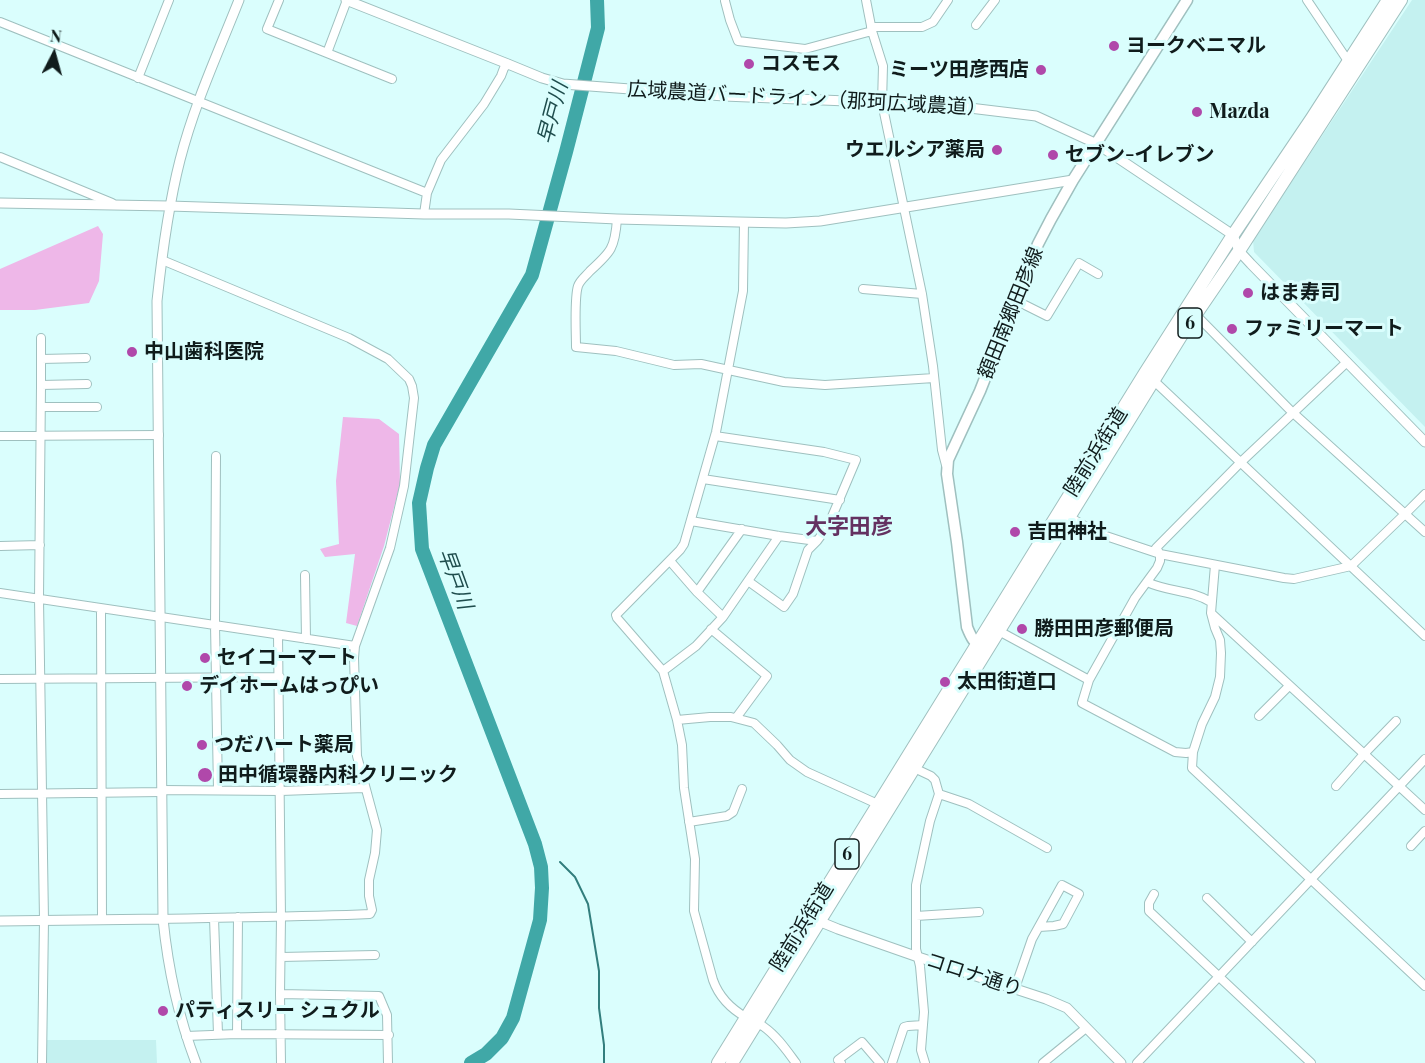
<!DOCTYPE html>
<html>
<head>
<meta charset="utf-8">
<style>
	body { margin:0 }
	#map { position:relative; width:1425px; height:1063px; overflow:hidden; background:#dafefd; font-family:"Playfair Display",serif }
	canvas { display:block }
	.north { position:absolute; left:24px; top:24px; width:60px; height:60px; -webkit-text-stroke:4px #dafefd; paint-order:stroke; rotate:6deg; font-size:16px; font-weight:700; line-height:24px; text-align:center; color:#101c1c }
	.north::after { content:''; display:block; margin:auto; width:21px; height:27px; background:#101c1c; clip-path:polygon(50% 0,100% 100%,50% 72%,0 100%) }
</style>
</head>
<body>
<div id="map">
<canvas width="1425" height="1063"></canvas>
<div class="north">N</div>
</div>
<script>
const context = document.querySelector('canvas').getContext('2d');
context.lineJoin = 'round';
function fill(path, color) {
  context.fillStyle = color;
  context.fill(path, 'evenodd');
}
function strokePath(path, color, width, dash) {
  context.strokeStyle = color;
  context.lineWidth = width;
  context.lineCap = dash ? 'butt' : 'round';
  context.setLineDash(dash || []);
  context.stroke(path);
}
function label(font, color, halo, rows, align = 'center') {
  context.font = font + ' "Playfair Display","Noto Sans JP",serif';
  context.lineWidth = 6;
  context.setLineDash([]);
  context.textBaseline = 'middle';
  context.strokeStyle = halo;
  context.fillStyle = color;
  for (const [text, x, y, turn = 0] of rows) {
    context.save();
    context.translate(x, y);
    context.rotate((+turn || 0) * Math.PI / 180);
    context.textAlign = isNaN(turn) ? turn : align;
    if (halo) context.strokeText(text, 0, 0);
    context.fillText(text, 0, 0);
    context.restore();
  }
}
fill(new Path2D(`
	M 1412,0 L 1425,0 L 1425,427 L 1254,252 L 1253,240 Z
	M 45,1040 L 156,1040 L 157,1063 L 46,1063 Z`), '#c4f1f0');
fill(new Path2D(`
	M 98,226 L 103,234 L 99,281 L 89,303 L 35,310 L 0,310 L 0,269 Z
	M 343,417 L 379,419 L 399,434 L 400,484 L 384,546 L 357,626 L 346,623 L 355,554 L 325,557 L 320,549 L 339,544 L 336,481 Z`), '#eeb7e8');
strokePath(new Path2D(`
	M 560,862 L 575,877 L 588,904 L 599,971 L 599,1008 L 604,1045 L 604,1063`), '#327e7d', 2);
strokePath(new Path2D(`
	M 471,1063 L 486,1054 L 502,1038 L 513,1018 L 540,920 L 542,888 L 541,867 L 535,844 L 422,549 L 419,503 L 427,468 L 434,445 L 532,275 L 566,152 L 598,28 L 597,0`), '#40a8a7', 14);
const minor = new Path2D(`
	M 279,0 L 267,29 L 392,79
	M 866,0 L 872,31 L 883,66 L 882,103 L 922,294 L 933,366 L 942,450 L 946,465
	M 1307,0 L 1348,61
	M 725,1 L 730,20 L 738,41 L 805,49 L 872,31
	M 0,22 L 427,193
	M 976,25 L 995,0
	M 871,27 L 922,27 L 933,22 L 948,0
	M 327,53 L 347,0
	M 138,78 L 169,0
	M 0,157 L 112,203
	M 424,214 L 427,193 L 441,160 L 484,104 L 501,76 L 504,68 L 508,64
	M 617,219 C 615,248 611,252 590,271 C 586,276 580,280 578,286 C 574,298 576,333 576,347 L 616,351 L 674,365 L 701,364 L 784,382 L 825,385 L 934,378
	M 744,222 L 743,291 L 716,432 L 684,544 L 680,550 L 616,615 L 617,618 L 663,671 L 677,720 L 682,745 L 684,788 L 695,859 L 694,911 L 713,980 C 719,997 731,1009 747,1018 C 752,1022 759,1023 764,1027 C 777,1036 787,1051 796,1063
	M 162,260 L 349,338 L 388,359 L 409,379 L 412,386 L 414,398 L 404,486 L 390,548 L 355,646 L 354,658 L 357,756 L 377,830 L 375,853 L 369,880 L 369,896 L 372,910 L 370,914 C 301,917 232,917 163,919
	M 863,289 L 922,294
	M 1015,300 L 1047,316 L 1079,263 L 1098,274
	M 1196,315 L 1291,411 L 1425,532
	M 41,338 L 41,385 L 39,599 L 44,920 L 42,1063
	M 41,359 L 86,358
	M 1151,378 L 1425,636
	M 41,385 L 87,384
	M 41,407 L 97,407
	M 0,436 L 159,435
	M 715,436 L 824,452 L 856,460 L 828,526 L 817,541
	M 216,456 L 215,625 L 218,790
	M 703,479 L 840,500
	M 1066,515 L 1097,533 L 1160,554 L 1284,578 L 1294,579 L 1351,566 L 1405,514 L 1425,494
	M 691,521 L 779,536 L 817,541 L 808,550 L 793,594 L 784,607 L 748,581
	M 0,546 L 40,545
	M 1215,565 L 1211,613 L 1215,628 L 1220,640 L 1221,653 L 1220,677 L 1215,697 L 1202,724 L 1193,752 L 1192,768 L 1425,986
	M 305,575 L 306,639
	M 1147,582 C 1168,592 1192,590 1211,602
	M 697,592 L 742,529
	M 0,593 L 355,646
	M 101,609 L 102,920
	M 1212,614 L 1425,810
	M 723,617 L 779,536
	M 711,629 L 767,676 L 736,718
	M 997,630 L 1089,680
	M 278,635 L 281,918 L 280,994 L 281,1063
	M 663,671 L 696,646 L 723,617 L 697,592 L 670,561
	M 0,679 L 280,677
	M 1259,716 L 1289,686
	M 677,720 L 710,717 L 731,717 L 754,723 L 777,745 L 790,760 L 807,772 L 882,806
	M 1193,752 L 1186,753 L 1175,752 L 1082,703 L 1089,680 L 1135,598 L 1157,568 L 1160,561 L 1160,554 L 1156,548 L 1241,462 L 1347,362
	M 914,768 L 931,776 L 935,780 L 939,794 L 930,821 L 916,885 L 916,949 L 920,966 L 924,1012 L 921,1050 L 925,1063
	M 1336,786 L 1364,754 L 1396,721
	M 162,790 L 281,791 L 364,788
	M 0,794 L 162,792
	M 939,794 L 969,804 L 1047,848
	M 689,822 L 727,816 L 733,812 L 742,789
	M 1411,846 L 1425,831
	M 1154,894 L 1149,903 L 1149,911 L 1311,1063
	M 1207,898 L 1252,942
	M 916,916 L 979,912
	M 214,918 L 218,1034
	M 281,957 L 375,955
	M 1015,988 L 1032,939 L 1062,885 L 1079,894 L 1063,924 L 1054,926 L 1039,927
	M 280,994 L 379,996 L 387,1015 L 388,1063
	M 237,1034 L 238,917
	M 186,1036 L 237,1034 L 389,1035
	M 841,1063 L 838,1060 L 862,1042 L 880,1063
	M 892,1063 L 904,1027 L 908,1026 L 923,1025
	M 1043,1063 L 1086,1028
	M 1137,1063 L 1425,759`);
const tertiary = new Path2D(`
	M 346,0 L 508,64 L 542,78 L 563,84 L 724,96 L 945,105 L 1036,116 L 1097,144 L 1233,235 L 1239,251 L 1251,264 L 1425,442
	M 0,203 L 169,206 L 424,214 L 509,214 L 617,219 L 738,222 L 786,223 L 820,221 L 1073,180
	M 816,920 L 838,929 L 918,957 L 1046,999 L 1067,1008 L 1121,1063
	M 0,921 L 163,919
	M 196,1063 C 178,1016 168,969 163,919 L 157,301 C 162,254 168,207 180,160 C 194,105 218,53 239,0`);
const secondary = new Path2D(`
	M 983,649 C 974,643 971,637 967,627 L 957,542 L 947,474 L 948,460 L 980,391 L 1038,244 L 1051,219 L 1073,180 L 1187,0`);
const trunk = new Path2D(`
	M 718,1063 L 1145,373 L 1233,235 L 1312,118 L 1388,0
	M 732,1063 L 1181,336 L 1239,251 L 1401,0`);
strokePath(minor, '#9fc0bf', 10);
strokePath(tertiary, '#9fc0bf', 11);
strokePath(secondary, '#9fc0bf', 13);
strokePath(trunk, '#9fc0bf', 14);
strokePath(minor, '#fff', 8);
strokePath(tertiary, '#fff', 9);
strokePath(secondary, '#fff', 10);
strokePath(trunk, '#fff', 12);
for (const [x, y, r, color] of [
	[1114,46,6,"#b048aa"],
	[749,64,6,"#b048aa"],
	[1041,70,6,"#b048aa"],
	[1197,112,6,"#b048aa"],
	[997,150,6,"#b048aa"],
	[1053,155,6,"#b048aa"],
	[1248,293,6,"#b048aa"],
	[1232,329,6,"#b048aa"],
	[132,352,6,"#b048aa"],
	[1015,532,6,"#b048aa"],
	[1022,629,6,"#b048aa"],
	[205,658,6,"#b048aa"],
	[945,682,6,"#b048aa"],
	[187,686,6,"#b048aa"],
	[202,745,6,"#b048aa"],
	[205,775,8,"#b048aa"],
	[163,1011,6,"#b048aa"]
]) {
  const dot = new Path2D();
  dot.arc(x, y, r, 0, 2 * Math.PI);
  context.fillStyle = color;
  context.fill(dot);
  strokePath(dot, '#dafefd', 2);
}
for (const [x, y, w] of [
	[1190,323,24],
	[847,854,24]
]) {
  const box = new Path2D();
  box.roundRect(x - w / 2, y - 15, w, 30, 4.5);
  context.fillStyle = '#dafefd';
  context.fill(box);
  strokePath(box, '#101c1c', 1.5);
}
label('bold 18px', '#101c1c', null, [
	["6",1190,323],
	["6",847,854]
]);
label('bold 20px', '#101c1c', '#dafefd', [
	["ヨークベニマル",1126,46],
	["コスモス",761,64],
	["ミーツ田彦西店",1029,70,"right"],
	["Mazda",1209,112],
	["ウエルシア薬局",985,150,"right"],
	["セブン-イレブン",1065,155],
	["はま寿司",1260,293],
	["ファミリーマート",1244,329],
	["中山歯科医院",144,352],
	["吉田神社",1027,532],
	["勝田田彦郵便局",1034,629],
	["セイコーマート",217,658],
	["太田街道口",957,682],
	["デイホームはっぴい",199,686],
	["つだハート薬局",214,745],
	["田中循環器内科クリニック",218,775],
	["パティスリー シュクル",175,1011]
], 'left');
label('20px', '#101c1c', '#dafefd', [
	["広域農道バードライン（那珂広域農道）",807,99,3],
	["額田南郷田彦線",1011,313,-68],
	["陸前浜街道",1096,452,-58],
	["陸前浜街道",802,927,-58],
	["コロナ通り",974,975,18]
]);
label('italic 21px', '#1f4d4d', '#dafefd', [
	["早戸川",553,113,-75],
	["早戸川",455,579,70]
]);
label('bold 22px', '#643161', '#dafefd', [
	["大字田彦",849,527]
]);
</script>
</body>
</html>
